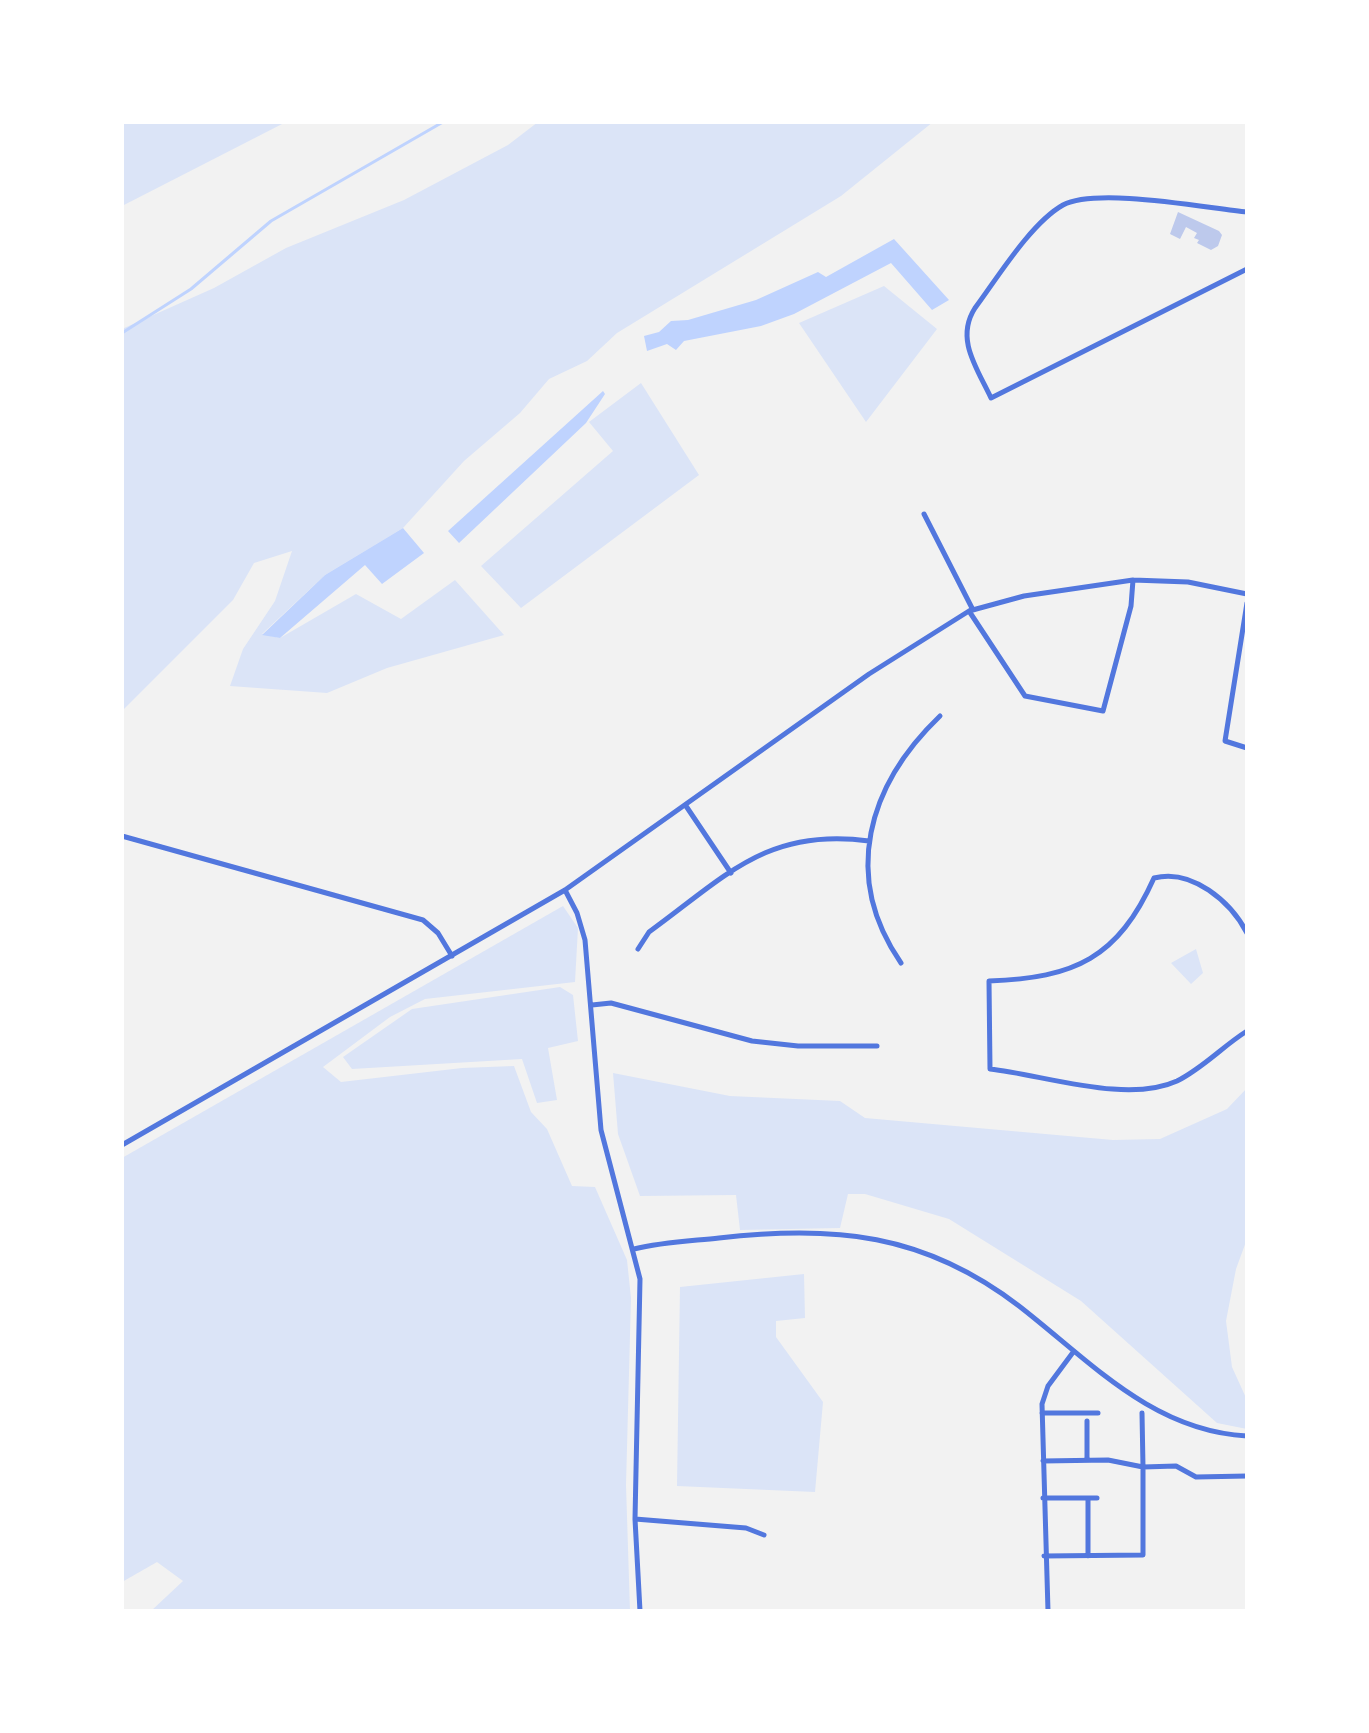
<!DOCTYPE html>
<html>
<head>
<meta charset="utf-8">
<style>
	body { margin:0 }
	#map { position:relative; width:1369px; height:1733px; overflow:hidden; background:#f2f2f2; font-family:"Exo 2",sans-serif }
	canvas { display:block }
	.frame { position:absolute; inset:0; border:124px solid #fff; pointer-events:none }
</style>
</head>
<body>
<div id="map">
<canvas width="1369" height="1733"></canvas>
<div class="frame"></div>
</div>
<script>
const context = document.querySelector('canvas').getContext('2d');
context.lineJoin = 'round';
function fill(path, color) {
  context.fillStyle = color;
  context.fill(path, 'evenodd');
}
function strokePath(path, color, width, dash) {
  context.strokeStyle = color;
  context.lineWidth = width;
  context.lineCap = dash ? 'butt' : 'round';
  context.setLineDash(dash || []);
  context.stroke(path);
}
fill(new Path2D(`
	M 122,122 L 286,122 L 122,206 Z
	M 538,122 L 933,122 L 841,196 L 617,333 L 587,361 L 549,379 L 520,413 L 464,461 L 403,528 L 325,575 L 262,634 L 280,638 L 356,594 L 401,619 L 455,580 L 504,635 L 387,668 L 327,693 L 230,686 L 243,649 L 275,601 L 292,551 L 254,563 L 233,600 L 122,711 L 122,329 L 214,288 L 286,248 L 404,200 L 508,145 Z
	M 884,286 L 937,329 L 866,422 L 799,323 Z
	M 641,383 L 699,475 L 521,608 L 481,566 L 613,451 L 589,422 Z
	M 563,906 L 578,928 L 575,982 L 425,999 L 390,1017 L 323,1067 L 341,1082 L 462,1068 L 514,1066 L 531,1112 L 547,1129 L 572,1186 L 595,1187 L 627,1260 L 631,1298 L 626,1485 L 630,1611 L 151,1611 L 183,1581 L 157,1562 L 122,1582 L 122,1158 Z
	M 1196,949 L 1203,973 L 1191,984 L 1171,963 Z
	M 560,987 L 573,995 L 578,1041 L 548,1048 L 557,1100 L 537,1103 L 522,1059 L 352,1069 L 343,1057 L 412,1009 Z
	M 613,1073 L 730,1096 L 840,1101 L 865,1118 L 1113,1140 L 1160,1139 L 1227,1109 L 1247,1088 L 1247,1239 L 1236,1269 L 1226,1321 L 1232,1367 L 1247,1400 L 1247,1429 L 1217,1423 L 1081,1301 L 949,1219 L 865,1194 L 848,1194 L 840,1228 L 740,1230 L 736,1195 L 640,1196 L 618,1134 Z
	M 804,1274 L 805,1318 L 776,1321 L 776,1337 L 823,1402 L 815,1492 L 677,1486 L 680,1287 Z`), '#dbe4f7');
fill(new Path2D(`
	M 894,239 L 949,300 L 932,310 L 891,263 L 794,314 L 761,326 L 684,341 L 676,350 L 667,344 L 647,351 L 644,336 L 659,332 L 671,321 L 688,320 L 756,300 L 818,272 L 826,277 Z
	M 603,391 L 605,394 L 586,423 L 459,543 L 448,531 Z
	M 403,528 L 424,553 L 382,584 L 365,565 L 280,638 L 262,635 L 325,575 Z`), '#bfd3fe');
strokePath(new Path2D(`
	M 122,333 L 191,289 L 271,221 L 443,122`), '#bfd3fe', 3);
fill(new Path2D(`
	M 1178,212 L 1219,231 L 1222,235 L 1218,246 L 1211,250 L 1197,243 L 1199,240 L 1194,238 L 1197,233 L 1186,227 L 1180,239 L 1170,234 Z`), '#bdc9ec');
strokePath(new Path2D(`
	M 1247,212 C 1206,208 1097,187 1063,205 C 1031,223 998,277 975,308 C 955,339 977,368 991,398 L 1247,269
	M 924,514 L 973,610
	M 1247,603 L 1225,741 L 1247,748
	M 969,611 L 1025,696 L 1103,711 L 1131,606 L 1133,580
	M 686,806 L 731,873
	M 122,836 L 423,920 L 438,933 L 452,956
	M 565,890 L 577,913 L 585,940 L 601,1130 L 640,1279 L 635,1519 L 640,1611
	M 1247,933 C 1231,902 1192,868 1154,878 C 1118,958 1075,978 989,981 L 990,1069 C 1044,1075 1127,1104 1177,1081 C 1203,1068 1223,1046 1247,1031
	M 638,949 L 649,932 C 725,877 767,827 869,841
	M 901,963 C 841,876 868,785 940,716
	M 592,1005 L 611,1003 L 752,1041 L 798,1046 L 877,1046
	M 122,1145 L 565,890 L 869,674 L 969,611 L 1024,596 L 1133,580 L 1188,582 L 1247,594
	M 634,1249 C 662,1242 691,1241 719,1238 C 834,1225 924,1233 1019,1306 C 1090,1361 1152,1431 1247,1436
	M 1042,1413 L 1098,1413
	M 1142,1413 L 1143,1467 L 1176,1466 L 1196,1477 L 1247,1476
	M 1087,1421 L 1087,1460
	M 1043,1461 L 1108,1460 L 1143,1467 L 1143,1555 L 1044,1556
	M 1043,1498 L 1097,1498
	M 1088,1498 L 1088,1556
	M 635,1519 L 746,1528 L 764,1535
	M 1048,1611 L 1042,1404 L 1048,1386 L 1074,1351`), '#5277de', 5);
</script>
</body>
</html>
